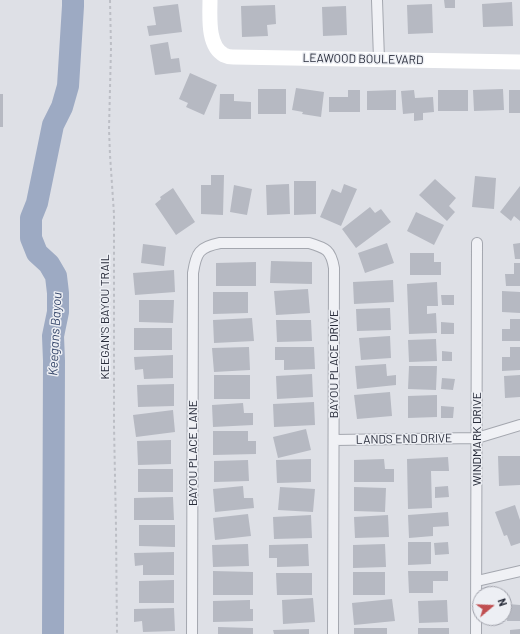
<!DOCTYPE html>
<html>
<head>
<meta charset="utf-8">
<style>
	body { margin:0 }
	#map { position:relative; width:520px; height:634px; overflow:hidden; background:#dee0e6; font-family:Barlow,sans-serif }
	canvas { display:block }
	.north { position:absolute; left:472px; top:586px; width:40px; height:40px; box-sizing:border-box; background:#edeff4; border:1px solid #9fa1aa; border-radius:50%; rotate:71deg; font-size:11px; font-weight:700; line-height:16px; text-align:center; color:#292d3b }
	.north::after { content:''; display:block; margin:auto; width:14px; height:18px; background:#c04f51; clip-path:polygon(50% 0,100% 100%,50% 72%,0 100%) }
</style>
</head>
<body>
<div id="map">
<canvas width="520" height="634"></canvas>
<div class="north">N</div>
</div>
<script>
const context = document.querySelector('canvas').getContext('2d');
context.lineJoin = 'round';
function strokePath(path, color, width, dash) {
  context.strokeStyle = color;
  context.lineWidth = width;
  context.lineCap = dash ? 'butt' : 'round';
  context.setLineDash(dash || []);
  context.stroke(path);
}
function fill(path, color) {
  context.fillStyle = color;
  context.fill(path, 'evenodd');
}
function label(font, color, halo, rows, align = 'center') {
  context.font = font + ' Barlow,sans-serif';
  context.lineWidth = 3;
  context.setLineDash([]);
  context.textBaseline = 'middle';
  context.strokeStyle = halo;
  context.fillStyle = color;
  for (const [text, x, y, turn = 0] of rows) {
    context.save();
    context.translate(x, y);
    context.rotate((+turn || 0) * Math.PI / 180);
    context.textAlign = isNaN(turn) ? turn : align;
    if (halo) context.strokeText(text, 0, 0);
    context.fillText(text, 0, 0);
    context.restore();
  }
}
strokePath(new Path2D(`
	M 53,634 L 54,361 L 53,336 L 58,312 L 58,293 L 56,276 L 49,264 L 37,253 L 31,238 L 31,218 L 37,203 L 53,125 L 62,107 L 68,86 L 73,6 L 73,0`), '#9daac3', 22);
fill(new Path2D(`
	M 444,0 L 455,0 L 455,8 L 445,8 Z
	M 512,2 L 513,26 L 483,27 L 482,4 Z
	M 178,4 L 182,32 L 149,36 L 147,26 L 156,25 L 153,7 Z
	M 432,4 L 433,33 L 408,34 L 407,5 Z
	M 275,5 L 276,24 L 267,25 L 268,36 L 242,37 L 241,6 Z
	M 346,6 L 347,35 L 323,36 L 322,7 Z
	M 168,42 L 171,59 L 179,58 L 181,72 L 155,75 L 150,45 Z
	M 190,73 L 217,85 L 204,115 L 186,107 L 188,103 L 179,99 Z
	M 296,88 L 324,92 L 321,117 L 302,114 L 303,112 L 292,110 Z
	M 258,89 L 286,89 L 286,114 L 258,114 Z
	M 503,89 L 504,110 L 474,111 L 473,90 Z
	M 348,90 L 360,90 L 360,112 L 329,112 L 329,97 L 348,97 Z
	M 396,90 L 396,110 L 367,110 L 367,91 Z
	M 414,90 L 415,98 L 433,97 L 434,112 L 423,113 L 423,120 L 414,121 L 414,113 L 403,114 L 401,91 Z
	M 438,90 L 468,90 L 468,111 L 438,111 Z
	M 509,90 L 520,90 L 520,113 L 509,113 Z
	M 0,94 L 3,94 L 3,127 L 0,127 Z
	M 220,94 L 234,94 L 234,101 L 251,102 L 251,119 L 219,119 Z
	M 211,175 L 224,175 L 223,215 L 201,214 L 201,185 L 211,185 Z
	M 475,176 L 496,178 L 494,209 L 472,207 Z
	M 435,179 L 456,198 L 449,206 L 455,212 L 447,221 L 419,195 Z
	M 294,181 L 316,181 L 316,214 L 294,215 Z
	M 289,184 L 290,214 L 267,215 L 266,185 Z
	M 344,184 L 357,189 L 341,226 L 320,217 L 332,189 L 341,193 Z
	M 234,185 L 252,189 L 247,215 L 230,212 Z
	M 520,186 L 520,221 L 514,216 L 511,221 L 500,212 Z
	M 173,188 L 195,222 L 176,235 L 155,204 L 161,199 L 160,197 Z
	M 370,207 L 375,213 L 381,209 L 391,222 L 356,248 L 342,229 Z
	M 416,212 L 444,225 L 434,245 L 407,231 Z
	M 387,243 L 394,263 L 365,273 L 358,253 Z
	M 520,243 L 520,259 L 515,259 L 513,244 Z
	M 143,244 L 166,247 L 164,266 L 141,263 Z
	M 410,253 L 434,253 L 434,262 L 441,262 L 441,275 L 410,275 Z
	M 271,261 L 312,262 L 312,284 L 270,283 Z
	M 256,262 L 256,286 L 216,286 L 216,263 Z
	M 514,263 L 520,263 L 520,286 L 506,286 L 505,274 L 514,274 Z
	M 174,270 L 175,292 L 135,295 L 133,273 Z
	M 393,280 L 394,302 L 354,304 L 353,282 Z
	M 437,282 L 438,306 L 427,306 L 427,314 L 436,313 L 437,333 L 409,334 L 407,284 Z
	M 308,289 L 310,313 L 276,315 L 274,291 Z
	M 502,291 L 520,292 L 520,313 L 502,312 Z
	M 213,292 L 248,292 L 248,313 L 213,314 Z
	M 441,295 L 454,295 L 454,305 L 442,305 Z
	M 139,300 L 174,300 L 173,323 L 139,322 Z
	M 390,308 L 391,330 L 357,331 L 356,309 Z
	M 252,318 L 254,341 L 214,343 L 213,320 Z
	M 510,319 L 520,319 L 520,341 L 502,341 L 502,329 L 510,329 Z
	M 276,320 L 311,320 L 312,341 L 277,342 Z
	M 441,322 L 454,323 L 454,334 L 441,334 Z
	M 134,328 L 172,328 L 172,350 L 134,350 Z
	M 390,336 L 391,358 L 361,360 L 359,338 Z
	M 436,339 L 437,361 L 409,362 L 408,340 Z
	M 249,347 L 250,370 L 214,372 L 212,348 Z
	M 275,347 L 314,347 L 315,369 L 284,370 L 284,360 L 275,360 Z
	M 510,347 L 520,347 L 520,370 L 502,371 L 502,357 L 510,357 Z
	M 442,351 L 452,352 L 452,361 L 442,361 Z
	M 173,355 L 173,378 L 144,379 L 143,369 L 135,370 L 134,357 Z
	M 386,364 L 387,376 L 396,375 L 396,385 L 357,389 L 355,366 Z
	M 409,366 L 437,366 L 436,390 L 408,389 Z
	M 312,374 L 313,397 L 277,399 L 276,376 Z
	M 214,375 L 250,375 L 250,399 L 214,399 Z
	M 520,375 L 520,397 L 505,398 L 504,376 Z
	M 442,378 L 455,379 L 453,390 L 441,389 Z
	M 174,384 L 174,406 L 138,407 L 137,385 Z
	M 390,392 L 392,416 L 357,419 L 354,395 Z
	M 437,395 L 437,417 L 408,418 L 408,396 Z
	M 314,402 L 315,425 L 274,427 L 273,404 Z
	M 243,403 L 244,413 L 253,413 L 253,425 L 213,427 L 212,405 Z
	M 441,406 L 454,407 L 453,418 L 441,418 Z
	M 173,410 L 175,432 L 136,437 L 133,415 Z
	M 306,429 L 311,450 L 278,458 L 273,437 Z
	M 213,431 L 248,431 L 248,441 L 256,441 L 256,454 L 213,455 Z
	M 171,440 L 171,464 L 138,465 L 137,441 Z
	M 498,456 L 520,456 L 520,485 L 499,486 Z
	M 448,457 L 449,471 L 431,471 L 432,508 L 408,509 L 407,459 Z
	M 311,459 L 311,482 L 277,483 L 276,460 Z
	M 384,459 L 385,469 L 394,469 L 394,482 L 354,482 L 354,460 Z
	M 248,460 L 249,481 L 214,482 L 214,461 Z
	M 138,469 L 173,469 L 173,492 L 138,492 Z
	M 243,486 L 244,498 L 253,498 L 254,508 L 215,512 L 213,489 Z
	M 448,486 L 449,497 L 435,498 L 435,487 Z
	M 280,487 L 315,489 L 313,512 L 278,510 Z
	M 354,487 L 386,488 L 385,512 L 354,511 Z
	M 173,497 L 174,520 L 134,520 L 134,498 Z
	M 515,505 L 520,520 L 520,543 L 511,546 L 507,535 L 504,536 L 495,512 Z
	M 448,512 L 449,526 L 433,527 L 433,536 L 409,538 L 408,515 Z
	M 248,514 L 251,536 L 215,540 L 213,518 Z
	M 311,515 L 312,538 L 274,539 L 273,517 Z
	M 388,515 L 389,537 L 355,538 L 354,517 Z
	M 139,525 L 175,525 L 175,547 L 139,546 Z
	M 408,542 L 431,542 L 431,564 L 408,565 Z
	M 448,542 L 449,554 L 435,555 L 434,543 Z
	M 248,544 L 249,566 L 213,567 L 212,545 Z
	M 308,544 L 309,566 L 277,567 L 277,558 L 269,558 L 269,545 Z
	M 385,544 L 386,567 L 353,568 L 353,545 Z
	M 174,552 L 174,575 L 143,575 L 143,565 L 135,566 L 134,553 Z
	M 213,571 L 253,572 L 253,595 L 213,595 Z
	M 408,571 L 448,571 L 448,581 L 433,581 L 433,593 L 409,593 Z
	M 353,572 L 385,572 L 385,595 L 353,595 Z
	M 276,573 L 312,573 L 312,595 L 277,595 Z
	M 174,580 L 174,603 L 139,603 L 139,581 Z
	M 313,598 L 315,622 L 283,624 L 282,600 Z
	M 392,599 L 395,621 L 354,625 L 352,603 Z
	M 250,600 L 250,609 L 253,609 L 253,621 L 213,622 L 213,601 Z
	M 447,600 L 448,622 L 419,623 L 418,601 Z
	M 508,604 L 520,605 L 520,621 L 507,621 Z
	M 174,608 L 175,631 L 143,632 L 142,621 L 134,622 L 134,609 Z
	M 218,627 L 253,628 L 253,634 L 218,634 Z
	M 354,628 L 387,628 L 387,634 L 354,634 Z
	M 418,628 L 449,628 L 449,634 L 418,634 Z
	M 309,629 L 309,634 L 274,634 L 273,630 Z
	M 520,629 L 520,634 L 510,634 L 510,630 Z`), '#b6b9c2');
const street = new Path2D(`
	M 377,0 L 379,59
	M 334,440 L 477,438 L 520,425
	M 477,581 L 520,571
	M 192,634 L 193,273 C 196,253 199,247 220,243 L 309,243 C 326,248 331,250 334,268 L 333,634
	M 476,634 L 477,243`);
strokePath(street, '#a4a7af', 12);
strokePath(new Path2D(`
	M 110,0 L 111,48 L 109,129 L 110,155 L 114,214 L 114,426 L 116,527 L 117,634`), '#bcbec5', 2, [3, 3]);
strokePath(street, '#f0f1f5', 10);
strokePath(new Path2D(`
	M 210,0 C 210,16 207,46 224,55 C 226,56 230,57 233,57 L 520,62`), '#fff', 15);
label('12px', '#292d3b', '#edeff4', [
	["LEAWOOD BOULEVARD",363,59,1],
	["KEEGAN'S BAYOU TRAIL",105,317,-90],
	["BAYOU PLACE DRIVE",334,364,-90],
	["LANDS END DRIVE",404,439,-1],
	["WINDMARK DRIVE",477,439,-90],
	["BAYOU PLACE LANE",193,453,-90]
]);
label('italic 13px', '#37486b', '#edeff4', [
	["Keegans Bayou",55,334,-87]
]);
</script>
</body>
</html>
